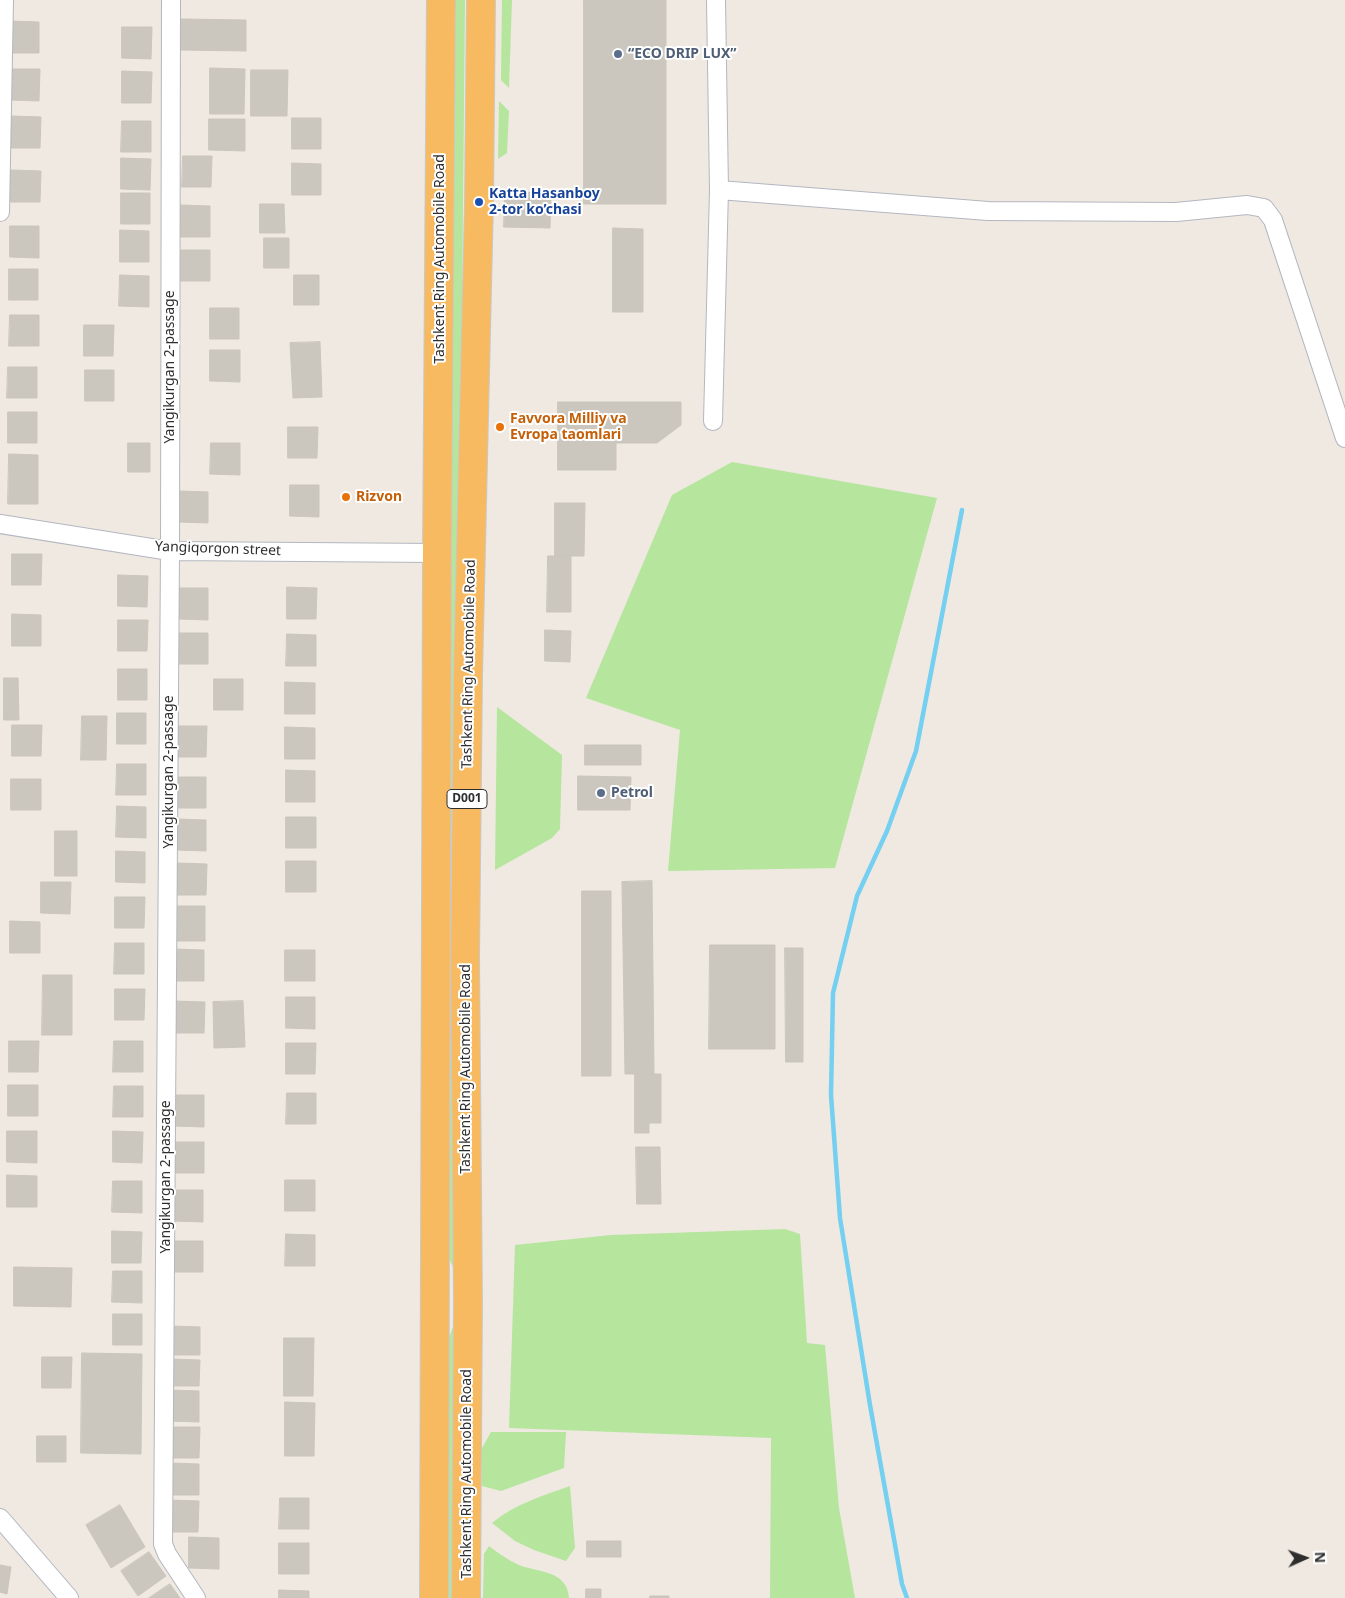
<!DOCTYPE html>
<html>
<head>
<meta charset="utf-8">
<style>
	body { margin:0 }
	#map { position:relative; width:1345px; height:1598px; overflow:hidden; background:#efe9e1; font-family:"Noto Sans",sans-serif }
	canvas { display:block }
	.north { position:absolute; left:1280px; top:1533px; width:50px; height:50px; -webkit-text-stroke:4px #fff; paint-order:stroke; rotate:88deg; font-size:14px; font-weight:700; line-height:20px; text-align:center; color:#2e2e2e }
	.north::after { content:''; display:block; margin:auto; width:18px; height:22px; background:#2e2e2e; clip-path:polygon(50% 0,100% 100%,50% 72%,0 100%) }
</style>
</head>
<body>
<div id="map">
<canvas width="1345" height="1598"></canvas>
<div class="north">N</div>
</div>
<script>
const context = document.querySelector('canvas').getContext('2d');
context.lineJoin = 'round';
function fill(path, color) {
  context.fillStyle = color;
  context.fill(path, 'evenodd');
}
function strokePath(path, color, width, dash) {
  context.strokeStyle = color;
  context.lineWidth = width;
  context.lineCap = dash ? 'butt' : 'round';
  context.setLineDash(dash || []);
  context.stroke(path);
}
function label(font, color, halo, rows, align = 'center') {
  context.font = font + ' "Noto Sans",sans-serif';
  context.lineWidth = 4;
  context.setLineDash([]);
  context.textBaseline = 'middle';
  context.strokeStyle = halo;
  context.fillStyle = color;
  for (const [text, x, y, turn = 0] of rows) {
    context.save();
    context.translate(x, y);
    context.rotate((+turn || 0) * Math.PI / 180);
    context.textAlign = isNaN(turn) ? turn : align;
    if (halo) context.strokeText(text, 0, 0);
    context.fillText(text, 0, 0);
    context.restore();
  }
}
fill(new Path2D(`
	M 454,0 L 465,0 L 453,1267 L 443,1246 Z
	M 502,0 L 512,0 L 509,88 L 501,80 Z
	M 499,101 L 509,111 L 507,153 L 498,159 Z
	M 732,462 L 937,498 L 835,868 L 668,871 L 680,730 L 586,698 L 672,495 Z
	M 497,707 L 562,755 L 560,829 L 552,838 L 495,870 Z
	M 785,1229 L 800,1234 L 807,1343 L 825,1345 L 839,1508 L 855,1598 L 770,1598 L 771,1438 L 509,1428 L 515,1245 L 611,1235 Z
	M 453,1327 L 453,1598 L 442,1598 L 441,1359 Z
	M 491,1432 L 566,1432 L 564,1468 L 501,1491 L 482,1486 L 482,1448 Z
	M 570,1486 L 575,1548 L 566,1561 L 534,1550 L 515,1541 L 492,1523 C 515,1504 542,1496 570,1486 Z
	M 489,1546 C 498,1553 508,1560 519,1565 C 539,1573 567,1570 569,1598 L 483,1598 L 484,1554 Z`), '#b6e59e');
strokePath(new Path2D(`
	M 907,1598 L 902,1584 L 870,1405 L 840,1218 L 831,1095 L 833,993 L 857,896 L 887,831 L 916,751 L 962,510`), '#75cff0', 4.5);
const building = new Path2D(`
	M 584,0 L 666,0 L 666,204 L 584,204 Z
	M 181,19 L 246,20 L 246,51 L 181,50 Z
	M 10,21 L 39,22 L 39,53 L 9,53 Z
	M 122,27 L 152,27 L 151,59 L 122,58 Z
	M 210,68 L 245,69 L 244,114 L 210,114 Z
	M 10,69 L 40,69 L 39,101 L 10,100 Z
	M 251,70 L 288,70 L 287,116 L 251,116 Z
	M 122,71 L 152,72 L 151,103 L 122,103 Z
	M 11,116 L 41,117 L 40,148 L 11,148 Z
	M 292,118 L 321,118 L 321,149 L 292,149 Z
	M 209,119 L 245,119 L 245,151 L 209,150 Z
	M 122,121 L 151,121 L 151,152 L 121,152 Z
	M 183,156 L 212,156 L 211,187 L 182,187 Z
	M 121,158 L 151,159 L 150,190 L 121,189 Z
	M 292,163 L 321,164 L 321,195 L 292,195 Z
	M 11,170 L 41,171 L 40,202 L 11,202 Z
	M 505,192 L 551,193 L 550,228 L 504,227 Z
	M 121,193 L 150,193 L 150,224 L 121,224 Z
	M 260,204 L 284,204 L 285,233 L 260,233 Z
	M 181,205 L 210,206 L 210,237 L 181,237 Z
	M 10,226 L 39,226 L 39,258 L 10,257 Z
	M 613,228 L 643,229 L 643,312 L 613,312 Z
	M 120,230 L 149,231 L 149,262 L 120,262 Z
	M 264,238 L 289,238 L 289,268 L 264,268 Z
	M 181,250 L 210,250 L 210,281 L 181,281 Z
	M 9,269 L 38,269 L 38,300 L 9,300 Z
	M 120,275 L 149,276 L 149,307 L 119,306 Z
	M 294,275 L 319,275 L 319,305 L 294,305 Z
	M 210,308 L 239,308 L 239,339 L 210,339 Z
	M 10,315 L 39,315 L 39,346 L 9,346 Z
	M 84,325 L 114,325 L 113,356 L 84,356 Z
	M 320,342 L 322,397 L 293,398 L 290,343 Z
	M 210,350 L 240,350 L 240,382 L 210,381 Z
	M 8,367 L 37,367 L 37,398 L 7,398 Z
	M 85,370 L 114,370 L 114,401 L 85,401 Z
	M 558,402 L 681,402 L 681,425 L 657,443 L 616,443 L 616,470 L 558,470 Z
	M 8,412 L 37,412 L 37,443 L 8,443 Z
	M 288,427 L 318,427 L 317,458 L 288,458 Z
	M 128,443 L 150,443 L 150,472 L 128,472 Z
	M 211,443 L 240,443 L 240,475 L 210,474 Z
	M 9,454 L 38,455 L 38,504 L 8,504 Z
	M 290,485 L 319,485 L 319,517 L 290,516 Z
	M 179,491 L 208,492 L 208,523 L 179,522 Z
	M 555,503 L 585,503 L 584,556 L 555,556 Z
	M 12,554 L 42,554 L 41,585 L 12,585 Z
	M 548,556 L 571,556 L 571,612 L 547,612 Z
	M 118,575 L 148,576 L 147,607 L 118,606 Z
	M 287,587 L 317,588 L 316,619 L 287,619 Z
	M 179,588 L 208,588 L 208,620 L 178,619 Z
	M 12,614 L 41,615 L 41,646 L 12,646 Z
	M 118,620 L 148,620 L 147,651 L 118,651 Z
	M 545,630 L 571,631 L 570,662 L 545,661 Z
	M 179,633 L 208,633 L 208,664 L 178,664 Z
	M 287,634 L 316,635 L 316,666 L 286,666 Z
	M 118,669 L 147,669 L 147,700 L 118,700 Z
	M 4,678 L 18,678 L 19,720 L 4,720 Z
	M 214,679 L 243,679 L 243,710 L 214,710 Z
	M 285,682 L 315,683 L 315,714 L 285,714 Z
	M 117,713 L 146,713 L 146,744 L 117,744 Z
	M 82,716 L 107,716 L 106,760 L 81,760 Z
	M 12,725 L 42,725 L 41,756 L 12,756 Z
	M 177,726 L 207,726 L 206,757 L 177,757 Z
	M 285,727 L 315,728 L 315,759 L 285,759 Z
	M 585,745 L 641,745 L 641,765 L 585,765 Z
	M 117,764 L 146,764 L 146,795 L 116,795 Z
	M 286,770 L 315,771 L 315,802 L 286,802 Z
	M 578,776 L 631,777 L 630,810 L 578,810 Z
	M 177,777 L 206,777 L 206,808 L 177,808 Z
	M 11,779 L 41,779 L 41,810 L 11,810 Z
	M 117,806 L 146,807 L 146,838 L 116,837 Z
	M 286,817 L 316,817 L 316,848 L 286,848 Z
	M 177,819 L 206,820 L 206,851 L 177,850 Z
	M 55,831 L 77,831 L 77,876 L 55,876 Z
	M 116,851 L 145,852 L 145,883 L 116,882 Z
	M 286,861 L 316,861 L 316,892 L 286,892 Z
	M 177,863 L 207,864 L 206,895 L 177,895 Z
	M 652,881 L 654,1074 L 625,1074 L 622,882 Z
	M 41,882 L 71,882 L 70,914 L 41,913 Z
	M 582,891 L 611,891 L 611,1076 L 582,1076 Z
	M 115,897 L 145,897 L 144,928 L 115,928 Z
	M 172,906 L 205,906 L 205,941 L 172,941 Z
	M 10,921 L 40,922 L 40,953 L 10,953 Z
	M 115,943 L 144,943 L 144,974 L 114,974 Z
	M 710,945 L 775,945 L 775,1049 L 709,1049 Z
	M 785,948 L 803,948 L 803,1062 L 786,1062 Z
	M 175,949 L 204,950 L 204,981 L 175,981 Z
	M 285,950 L 315,950 L 315,981 L 285,981 Z
	M 43,975 L 72,975 L 72,1035 L 42,1035 Z
	M 115,989 L 145,989 L 144,1020 L 115,1020 Z
	M 286,997 L 315,997 L 315,1029 L 286,1028 Z
	M 175,1001 L 205,1002 L 204,1033 L 175,1033 Z
	M 243,1001 L 245,1047 L 214,1048 L 213,1002 Z
	M 9,1041 L 39,1041 L 38,1072 L 9,1072 Z
	M 114,1041 L 143,1041 L 143,1072 L 113,1072 Z
	M 286,1043 L 316,1043 L 315,1074 L 286,1074 Z
	M 635,1074 L 661,1074 L 661,1123 L 649,1123 L 649,1133 L 635,1133 Z
	M 8,1085 L 38,1085 L 38,1116 L 8,1116 Z
	M 114,1086 L 143,1086 L 143,1117 L 113,1117 Z
	M 287,1093 L 316,1093 L 316,1124 L 286,1124 Z
	M 175,1095 L 204,1095 L 204,1127 L 174,1126 Z
	M 7,1131 L 37,1131 L 37,1163 L 7,1162 Z
	M 113,1131 L 143,1132 L 142,1163 L 113,1162 Z
	M 175,1142 L 204,1142 L 204,1173 L 175,1173 Z
	M 636,1147 L 660,1147 L 661,1204 L 637,1204 Z
	M 7,1175 L 37,1176 L 37,1207 L 7,1207 Z
	M 285,1180 L 315,1180 L 315,1211 L 285,1211 Z
	M 113,1181 L 142,1181 L 142,1213 L 112,1212 Z
	M 174,1190 L 203,1190 L 203,1222 L 173,1221 Z
	M 112,1231 L 142,1232 L 141,1263 L 112,1263 Z
	M 286,1234 L 315,1235 L 315,1266 L 285,1266 Z
	M 173,1241 L 203,1241 L 203,1272 L 173,1272 Z
	M 14,1267 L 72,1268 L 71,1307 L 14,1306 Z
	M 113,1271 L 142,1271 L 142,1303 L 112,1302 Z
	M 113,1314 L 142,1314 L 142,1345 L 113,1345 Z
	M 171,1326 L 200,1327 L 200,1355 L 171,1355 Z
	M 284,1338 L 314,1338 L 313,1396 L 284,1396 Z
	M 82,1353 L 142,1354 L 141,1454 L 81,1453 Z
	M 42,1357 L 72,1357 L 71,1388 L 42,1388 Z
	M 171,1359 L 200,1360 L 199,1386 L 170,1386 Z
	M 170,1390 L 199,1391 L 199,1422 L 170,1421 Z
	M 285,1402 L 315,1403 L 314,1456 L 285,1456 Z
	M 170,1427 L 200,1427 L 199,1458 L 170,1458 Z
	M 37,1436 L 66,1436 L 66,1462 L 37,1462 Z
	M 170,1463 L 199,1464 L 199,1495 L 170,1495 Z
	M 280,1498 L 309,1498 L 309,1529 L 279,1529 Z
	M 169,1500 L 199,1501 L 198,1532 L 169,1532 Z
	M 120,1505 L 145,1547 L 111,1568 L 86,1525 Z
	M 189,1537 L 219,1538 L 219,1569 L 189,1568 Z
	M 587,1541 L 621,1541 L 621,1557 L 587,1557 Z
	M 279,1543 L 309,1543 L 309,1574 L 279,1574 Z
	M 149,1552 L 166,1576 L 138,1596 L 121,1571 Z
	M 0,1565 L 11,1567 L 7,1594 L 0,1592 Z
	M 170,1584 L 180,1598 L 149,1598 Z
	M 586,1589 L 601,1589 L 601,1598 L 586,1598 Z
	M 279,1590 L 309,1591 L 309,1598 L 279,1598 Z
	M 650,1596 L 669,1596 L 669,1598 L 650,1598 Z`);
fill(building, '#cbc7bf');
strokePath(building, '#cbc5ba', 1);
const minor = new Path2D(`
	M 171,0 L 170,551 L 163,1544 L 167,1554 L 196,1598
	M 719,190 L 988,211 L 1176,212 L 1247,205 L 1264,208 L 1273,220 L 1345,438
	M 0,212 L 4,0
	M 713,421 L 719,190 L 716,0
	M 0,524 L 170,551 L 437,553
	M 0,1518 L 69,1598`);
const trunk = new Path2D(`
	M 434,1598 L 437,553 L 441,0
	M 466,1598 L 468,1303 L 465,959 L 468,675 L 479,202 L 481,0`);
strokePath(minor, '#b4b7c1', 20);
strokePath(trunk, '#c9c9c9', 30);
strokePath(minor, '#fff', 18);
strokePath(trunk, '#f8ba60', 28);
for (const [x, y, r, color] of [
	[618,54,5,"#5c6f8a"],
	[479,202,5,"#1a4fb4"],
	[500,427,5,"#e8710a"],
	[346,497,5,"#e8710a"],
	[601,793,5,"#5c6f8a"]
]) {
  const dot = new Path2D();
  dot.arc(x, y, r, 0, 2 * Math.PI);
  context.fillStyle = color;
  context.fill(dot);
  strokePath(dot, '#fff', 2);
}
for (const [x, y, w] of [
	[467,799,40]
]) {
  const box = new Path2D();
  box.roundRect(x - w / 2, y - 9.5, w, 19, 4);
  context.fillStyle = '#fff';
  context.fill(box);
  strokePath(box, '#2e2e2e', 1);
}
label('bold 12px', '#2e2e2e', null, [
	["D001",467,799]
]);
label('bold 14px', '#4e5e75', '#fff', [
	["“ECO DRIP LUX”",628,54],
	["Petrol",611,793]
], 'left');
label('bold 14px', '#164399', '#fff', [
	["Katta Hasanboy",489,194],
	["2-tor ko’chasi",489,210]
], 'left');
label('14px', '#2e2e2e', '#fff', [
	["Tashkent Ring Automobile Road",440,259,-90],
	["Yangikurgan 2-passage",170,367,-90],
	["Yangiqorgon street",218,549,2],
	["Tashkent Ring Automobile Road",469,664,-89],
	["Yangikurgan 2-passage",169,772,-90],
	["Tashkent Ring Automobile Road",466,1069,-90],
	["Yangikurgan 2-passage",166,1177,-90],
	["Tashkent Ring Automobile Road",467,1474,-90]
]);
label('bold 14px', '#c56008', '#fff', [
	["Favvora Milliy va",510,419],
	["Evropa taomlari",510,435],
	["Rizvon",356,497]
], 'left');
</script>
</body>
</html>
